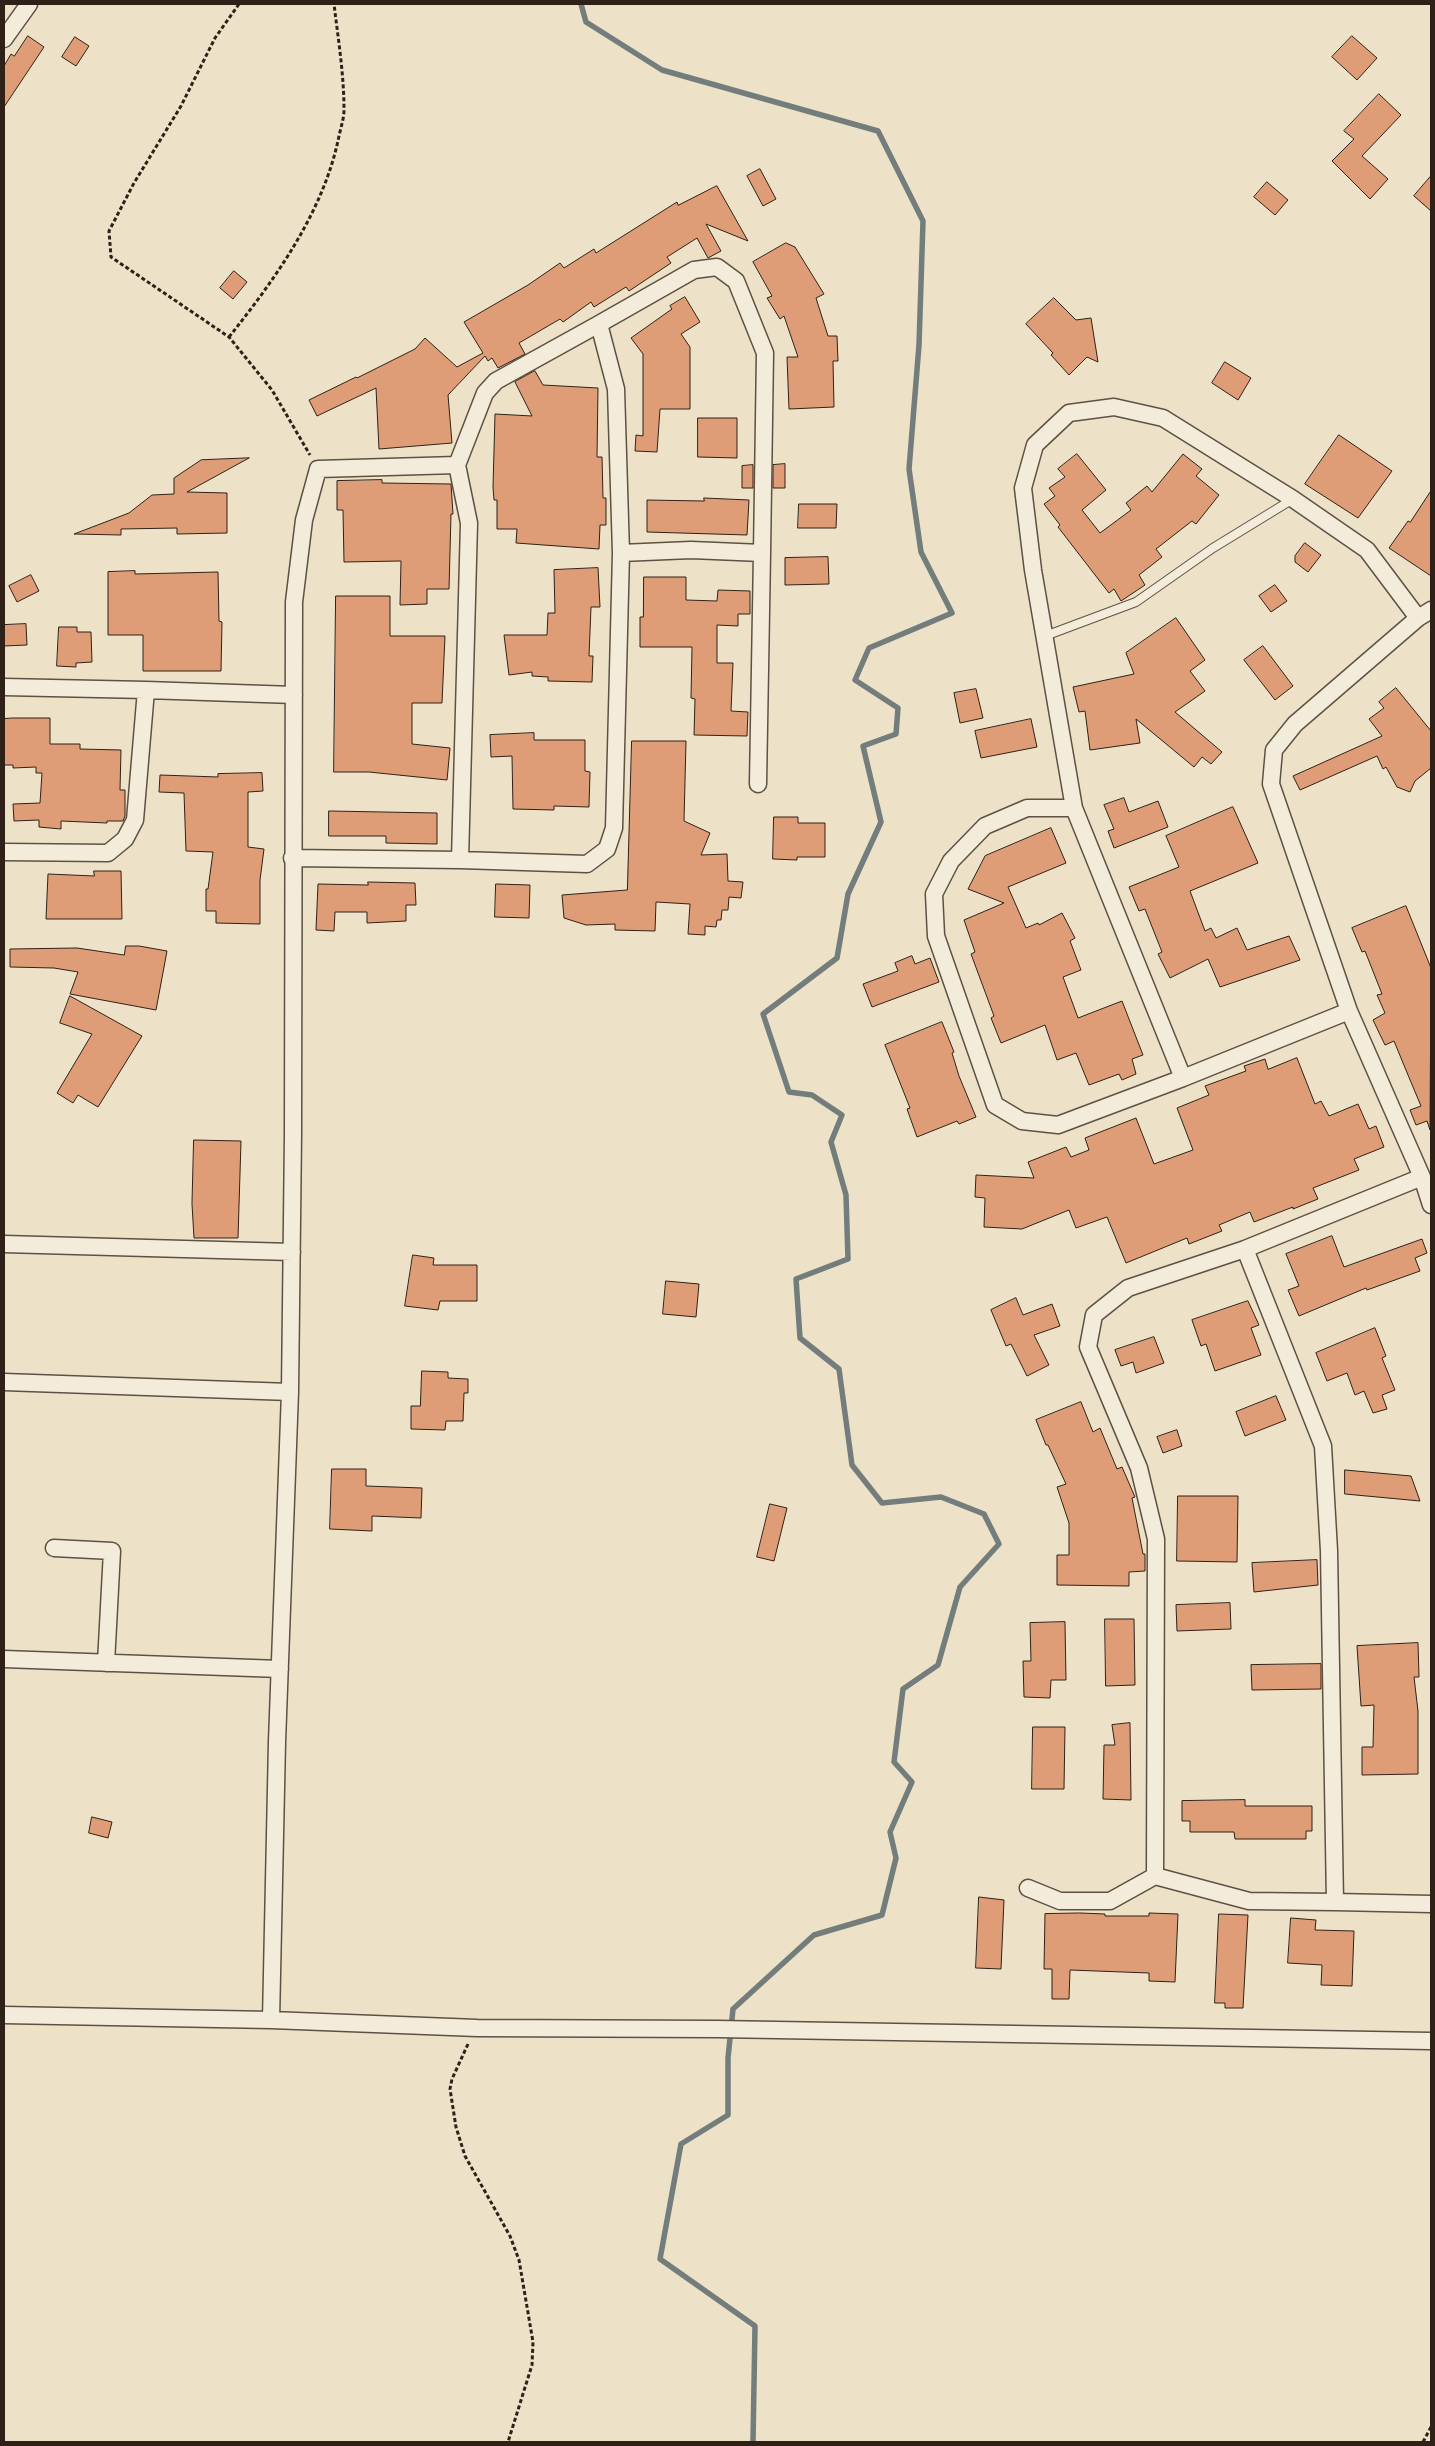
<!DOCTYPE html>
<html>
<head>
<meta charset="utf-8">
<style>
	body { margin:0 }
	#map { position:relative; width:1435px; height:2446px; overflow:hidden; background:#ede2c8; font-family:"Old Standard TT",serif }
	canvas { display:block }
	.frame { position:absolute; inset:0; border:5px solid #2f2117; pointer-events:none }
</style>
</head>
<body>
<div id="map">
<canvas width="1435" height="2446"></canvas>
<div class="frame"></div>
</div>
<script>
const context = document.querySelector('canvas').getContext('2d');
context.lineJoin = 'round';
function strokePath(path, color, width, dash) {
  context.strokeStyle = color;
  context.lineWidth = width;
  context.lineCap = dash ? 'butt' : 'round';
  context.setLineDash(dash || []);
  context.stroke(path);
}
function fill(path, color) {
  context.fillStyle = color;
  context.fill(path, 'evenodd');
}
strokePath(new Path2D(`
	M 581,4 L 586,22 L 662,70 L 878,131 L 923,221 L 919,345 L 909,469 L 921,552 L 952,613 L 869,648 L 855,680 L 898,708 L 896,734 L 863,746 L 881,822 L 848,894 L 837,958 L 763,1014 L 789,1092 L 812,1095 L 842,1115 L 831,1142 L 846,1195 L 848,1259 L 796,1279 L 800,1338 L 839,1369 L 852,1465 L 882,1503 L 941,1497 L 984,1514 L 999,1544 L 960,1587 L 938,1665 L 903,1689 L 894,1762 L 912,1782 L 890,1832 L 896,1858 L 882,1915 L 814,1935 L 733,2009 L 728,2058 L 728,2115 L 681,2144 L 660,2259 L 755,2326 L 753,2442`), '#727d7c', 5.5);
const building = new Path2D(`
	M 28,36 L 44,47 L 4,107 L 4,66 L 11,54 L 14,56 Z
	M 1352,36 L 1377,58 L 1357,80 L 1332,57 Z
	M 75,37 L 89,46 L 76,66 L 62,57 Z
	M 1379,94 L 1401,115 L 1362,156 L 1388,179 L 1370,199 L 1332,161 L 1354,139 L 1344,131 Z
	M 760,169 L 776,199 L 763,206 L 747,176 Z
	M 1431,176 L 1431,211 L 1414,196 Z
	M 1267,182 L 1288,200 L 1275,215 L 1254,197 Z
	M 717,186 L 748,241 L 706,224 L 721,251 L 708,258 L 697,238 L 667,257 L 671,263 L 629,291 L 626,287 L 594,307 L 591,302 L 563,322 L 560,319 L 519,343 L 525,354 L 498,368 L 492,358 L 488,361 L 485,356 L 448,395 L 452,443 L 379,449 L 376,388 L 317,416 L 309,400 L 356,377 L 357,378 L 415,349 L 425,338 L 457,367 L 483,353 L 464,322 L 528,285 L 560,263 L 564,268 L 594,249 L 596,253 L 677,202 L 678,205 Z
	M 786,243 L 795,247 L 824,294 L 816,298 L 828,336 L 837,336 L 838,361 L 833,361 L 834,407 L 789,409 L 787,357 L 798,357 L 784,316 L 780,319 L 767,298 L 772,296 L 753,262 Z
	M 234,271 L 247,282 L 233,299 L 220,288 Z
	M 685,297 L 700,322 L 681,334 L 690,347 L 690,409 L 660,409 L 657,452 L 635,451 L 636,435 L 643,436 L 643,354 L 631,338 L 672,309 L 670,306 Z
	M 1054,298 L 1076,320 L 1091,318 L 1098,362 L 1087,357 L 1069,375 L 1051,355 L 1053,353 L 1026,324 Z
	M 1225,362 L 1251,378 L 1238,400 L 1212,383 Z
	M 535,371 L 543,385 L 598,388 L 597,457 L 602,457 L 603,498 L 606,498 L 606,525 L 600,525 L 599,549 L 516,543 L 517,529 L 497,529 L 497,500 L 494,500 L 493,487 L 495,414 L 532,416 L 515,382 Z
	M 698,418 L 737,418 L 737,458 L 698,457 Z
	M 1339,435 L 1392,471 L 1358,518 L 1305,484 Z
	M 1077,454 L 1106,490 L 1082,510 L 1100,533 L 1131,510 L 1126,503 L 1147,486 L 1152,492 L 1183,454 L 1202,469 L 1196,476 L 1219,495 L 1196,524 L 1192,521 L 1156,549 L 1162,557 L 1139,575 L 1145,585 L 1121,601 L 1114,589 L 1109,593 L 1058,527 L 1060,525 L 1044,504 L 1055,496 L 1049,488 L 1065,477 L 1058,469 Z
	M 249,458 L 187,492 L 227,493 L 227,533 L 177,534 L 177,528 L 121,529 L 121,535 L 74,534 L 129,513 L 152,495 L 174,494 L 174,478 L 201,460 Z
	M 785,464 L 785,488 L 773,488 L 773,465 Z
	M 753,465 L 753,488 L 742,488 L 742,466 Z
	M 382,480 L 382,483 L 451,484 L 453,514 L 451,514 L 449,589 L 427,589 L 427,604 L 400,605 L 401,561 L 344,562 L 343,510 L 337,510 L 337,481 Z
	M 1431,491 L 1431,576 L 1389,548 L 1408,521 L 1410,522 Z
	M 704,498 L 749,500 L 747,535 L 647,532 L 647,500 L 704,501 Z
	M 799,504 L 837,504 L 836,528 L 798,528 Z
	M 1305,543 L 1321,555 L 1308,572 L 1295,562 L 1295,556 Z
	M 828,557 L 829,584 L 785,585 L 785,558 Z
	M 598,568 L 600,607 L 591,607 L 589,656 L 593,656 L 592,682 L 548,681 L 548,677 L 532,676 L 532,672 L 509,675 L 504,635 L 547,635 L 548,613 L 555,613 L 554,570 Z
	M 135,571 L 135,574 L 218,572 L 219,621 L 222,622 L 221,671 L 143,671 L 143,635 L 108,635 L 108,572 Z
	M 31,575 L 39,591 L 17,602 L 9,586 Z
	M 644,577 L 686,577 L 686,600 L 717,601 L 718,590 L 750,591 L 750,614 L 738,614 L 738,626 L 717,625 L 717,663 L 733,663 L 731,711 L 748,712 L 747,736 L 694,735 L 695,699 L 691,698 L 692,647 L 640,647 L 640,617 L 643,617 Z
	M 1275,585 L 1287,601 L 1271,612 L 1259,596 Z
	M 336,596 L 390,596 L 390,636 L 445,636 L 442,703 L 412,703 L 412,744 L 450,748 L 447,780 L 369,772 L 334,772 Z
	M 1176,618 L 1205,660 L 1190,671 L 1205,691 L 1175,712 L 1222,752 L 1211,764 L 1202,757 L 1194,767 L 1136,719 L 1140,743 L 1090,750 L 1085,711 L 1079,712 L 1073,687 L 1134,674 L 1126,653 Z
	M 26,624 L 27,645 L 4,646 L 4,625 Z
	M 59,627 L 77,627 L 77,632 L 91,632 L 92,662 L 76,663 L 76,667 L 57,666 Z
	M 1263,646 L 1293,686 L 1275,700 L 1244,660 Z
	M 1396,688 L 1431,731 L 1431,768 L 1415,781 L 1410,792 L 1397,787 L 1386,767 L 1383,769 L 1377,756 L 1300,790 L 1293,776 L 1382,736 L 1369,719 L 1384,708 L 1379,702 Z
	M 976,689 L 983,718 L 960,723 L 954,693 Z
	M 12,718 L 50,718 L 50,744 L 80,744 L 80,749 L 121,750 L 120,790 L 125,790 L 125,816 L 123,821 L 107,821 L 107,823 L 61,821 L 61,829 L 39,827 L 39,820 L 14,821 L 13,804 L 40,803 L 42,773 L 36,773 L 36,767 L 13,768 L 13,765 L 4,765 L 4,719 Z
	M 1031,719 L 1037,747 L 981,758 L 975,731 Z
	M 534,733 L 534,740 L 585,740 L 585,771 L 590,772 L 589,807 L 554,806 L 554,810 L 513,809 L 512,756 L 491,757 L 490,735 Z
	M 632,741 L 686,741 L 684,821 L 710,833 L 701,855 L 727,854 L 728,881 L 743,882 L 741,898 L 729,897 L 728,910 L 722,910 L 721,920 L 717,920 L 716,927 L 705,926 L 705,935 L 688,934 L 690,904 L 656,902 L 655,931 L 615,930 L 615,924 L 586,925 L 564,918 L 562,895 L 627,890 Z
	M 262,773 L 263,791 L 248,792 L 248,847 L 264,849 L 260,880 L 260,924 L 216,923 L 216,911 L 206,911 L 206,889 L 208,889 L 213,852 L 186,851 L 184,793 L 159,792 L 160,775 L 218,777 L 218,774 Z
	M 1124,798 L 1129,812 L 1158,801 L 1168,827 L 1114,848 L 1108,831 L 1114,829 L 1104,805 Z
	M 1233,807 L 1258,863 L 1190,891 L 1205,931 L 1211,928 L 1216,938 L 1237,928 L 1247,950 L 1289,936 L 1300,960 L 1220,987 L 1208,959 L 1170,978 L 1158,954 L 1162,952 L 1145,909 L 1139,911 L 1129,887 L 1179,867 L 1166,836 Z
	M 329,811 L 437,813 L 437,844 L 386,843 L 386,836 L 329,836 Z
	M 774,817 L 798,817 L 798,823 L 825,823 L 825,857 L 797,857 L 797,860 L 773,859 Z
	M 1051,828 L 1066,863 L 1008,887 L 1026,928 L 1038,923 L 1039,925 L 1062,913 L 1075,938 L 1070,941 L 1081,970 L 1063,977 L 1078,1018 L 1122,1001 L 1143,1055 L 1132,1059 L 1136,1074 L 1122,1080 L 1119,1074 L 1089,1085 L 1076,1053 L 1057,1060 L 1045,1025 L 1001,1043 L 991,1018 L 994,1016 L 971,954 L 975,952 L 964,920 L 1004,903 L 968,889 L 985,856 Z
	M 94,871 L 121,871 L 122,919 L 46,919 L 48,874 L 94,876 Z
	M 368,882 L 415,883 L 416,905 L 406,905 L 406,921 L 367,923 L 367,912 L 335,912 L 334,931 L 316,930 L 318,884 L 368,885 Z
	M 496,884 L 530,885 L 529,918 L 495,917 Z
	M 1406,906 L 1431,968 L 1430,1130 L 1427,1121 L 1416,1125 L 1410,1110 L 1421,1106 L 1408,1075 L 1394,1041 L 1385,1045 L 1373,1020 L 1385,1013 L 1377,995 L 1382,994 L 1365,951 L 1362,952 L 1352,928 Z
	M 126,946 L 139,946 L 167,951 L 156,1010 L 70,994 L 78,972 L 54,968 L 10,967 L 10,949 L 77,948 L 124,955 Z
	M 912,956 L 915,964 L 930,958 L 939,982 L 872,1007 L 863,984 L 898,971 L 895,963 Z
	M 70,996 L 142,1036 L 98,1107 L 78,1095 L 73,1103 L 57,1093 L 92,1034 L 60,1023 Z
	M 942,1022 L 954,1052 L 952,1053 L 959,1076 L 976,1117 L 959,1124 L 957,1121 L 917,1137 L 907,1109 L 910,1108 L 885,1045 Z
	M 1297,1058 L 1315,1104 L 1321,1101 L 1329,1116 L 1358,1104 L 1369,1129 L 1376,1126 L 1384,1147 L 1354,1159 L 1359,1170 L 1313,1188 L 1318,1199 L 1293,1209 L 1293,1207 L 1254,1222 L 1250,1212 L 1219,1225 L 1222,1231 L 1189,1244 L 1187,1238 L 1126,1263 L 1107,1217 L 1076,1228 L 1069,1210 L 1022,1229 L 984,1227 L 985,1198 L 975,1197 L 976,1175 L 1034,1178 L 1028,1162 L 1066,1147 L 1071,1157 L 1089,1150 L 1085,1138 L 1136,1118 L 1154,1164 L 1193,1150 L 1177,1108 L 1209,1095 L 1205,1086 L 1246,1071 L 1244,1066 L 1265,1059 L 1268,1069 Z
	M 194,1140 L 241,1141 L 238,1238 L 194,1238 L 192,1204 Z
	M 1332,1236 L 1344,1267 L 1422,1239 L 1427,1253 L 1415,1258 L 1420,1271 L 1367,1290 L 1366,1288 L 1299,1316 L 1288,1290 L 1299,1286 L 1286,1254 Z
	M 413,1255 L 434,1258 L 433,1265 L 477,1265 L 477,1301 L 440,1301 L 438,1310 L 405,1306 Z
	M 666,1281 L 699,1284 L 696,1317 L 663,1314 Z
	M 1016,1298 L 1023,1315 L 1052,1304 L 1060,1326 L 1034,1335 L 1049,1365 L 1027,1376 L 1011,1344 L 1006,1346 L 991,1310 Z
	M 1248,1301 L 1259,1325 L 1251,1328 L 1261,1355 L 1215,1371 L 1206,1344 L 1201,1346 L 1192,1320 Z
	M 1375,1328 L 1386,1356 L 1382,1358 L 1395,1390 L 1382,1395 L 1387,1409 L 1373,1413 L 1364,1391 L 1355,1395 L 1347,1373 L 1327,1381 L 1316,1353 Z
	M 1154,1337 L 1164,1363 L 1136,1373 L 1133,1362 L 1121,1366 L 1115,1350 Z
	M 422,1371 L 448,1372 L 448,1378 L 468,1379 L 468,1393 L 464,1393 L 463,1421 L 446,1421 L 445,1430 L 411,1429 L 411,1406 L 420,1406 Z
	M 1276,1396 L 1286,1420 L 1245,1436 L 1236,1412 Z
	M 1081,1402 L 1093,1432 L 1100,1428 L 1117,1469 L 1122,1467 L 1135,1497 L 1132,1498 L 1143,1554 L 1145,1554 L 1145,1571 L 1129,1572 L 1129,1586 L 1057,1585 L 1057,1555 L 1069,1555 L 1069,1523 L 1057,1487 L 1066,1484 L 1048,1445 L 1046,1445 L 1036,1420 Z
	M 1177,1430 L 1182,1446 L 1163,1453 L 1157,1437 Z
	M 332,1469 L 366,1469 L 366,1486 L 422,1488 L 421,1518 L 372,1516 L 372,1531 L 330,1529 Z
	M 1345,1470 L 1411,1476 L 1420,1501 L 1345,1494 Z
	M 1178,1496 L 1238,1496 L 1237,1562 L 1177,1561 Z
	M 770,1504 L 787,1508 L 774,1561 L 757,1557 Z
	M 1317,1560 L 1318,1585 L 1254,1592 L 1252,1563 Z
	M 1230,1603 L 1231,1629 L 1177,1631 L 1176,1605 Z
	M 1105,1619 L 1134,1619 L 1135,1685 L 1106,1686 Z
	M 1065,1622 L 1066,1680 L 1051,1680 L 1050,1698 L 1024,1697 L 1023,1661 L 1031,1661 L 1030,1623 Z
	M 1418,1643 L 1419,1677 L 1414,1677 L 1418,1711 L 1418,1774 L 1362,1775 L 1362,1747 L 1373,1747 L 1374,1705 L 1361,1706 L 1357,1646 Z
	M 1321,1664 L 1321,1689 L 1252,1690 L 1251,1665 Z
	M 1130,1723 L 1131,1800 L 1103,1799 L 1104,1745 L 1115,1745 L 1112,1725 Z
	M 1033,1727 L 1065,1727 L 1064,1789 L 1032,1789 Z
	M 1245,1800 L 1245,1806 L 1312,1806 L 1312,1831 L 1306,1831 L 1306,1839 L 1235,1839 L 1234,1832 L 1190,1832 L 1190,1821 L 1182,1821 L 1182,1801 Z
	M 92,1817 L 112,1822 L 108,1838 L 89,1833 Z
	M 979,1897 L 1004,1900 L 1001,1969 L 976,1968 Z
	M 1080,1913 L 1105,1914 L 1105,1916 L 1149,1916 L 1149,1913 L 1178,1914 L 1175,1982 L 1149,1981 L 1149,1973 L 1070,1970 L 1069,1999 L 1052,1999 L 1052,1969 L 1044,1969 L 1045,1914 Z
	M 1219,1914 L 1248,1915 L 1243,2008 L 1225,2008 L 1225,2003 L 1215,2003 Z
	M 1291,1918 L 1316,1920 L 1315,1930 L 1354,1931 L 1352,1986 L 1321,1985 L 1322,1965 L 1288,1963 Z`);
fill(building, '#de9d77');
strokePath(building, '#2f2117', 1);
const service = new Path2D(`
	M 1045,636 L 1136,602 L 1213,548 L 1293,499`);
const minor = new Path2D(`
	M 4,39 L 29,4
	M 599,324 L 694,270 L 717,267 L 736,281 L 765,353 L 762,553 L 691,550 L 621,553
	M 457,465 L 485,393 L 496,381 L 599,324 L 616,389 L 621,553 L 614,828 L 607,849 L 587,864 L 460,860
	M 1431,610 L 1418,618 L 1295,724 L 1274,750 L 1271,784 L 1349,1011 L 1422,1177 L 1431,1205
	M 4,687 L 146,690
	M 758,784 L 762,553
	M 1074,808 L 1027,808 L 985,826 L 951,861 L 934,894 L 936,936 L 995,1105 L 1022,1121 L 1058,1125 L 1183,1078
	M 4,852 L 108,853 L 125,839 L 135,820 L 146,690 L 294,695
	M 1349,1011 L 1183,1078 L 1074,808 L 1033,570 L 1023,488 L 1035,445 L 1069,413 L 1114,407 L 1163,418 L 1293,499 L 1367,550 L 1418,618
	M 4,1244 L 292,1252
	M 4,1382 L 290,1392
	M 54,1548 L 112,1551 L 106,1663
	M 4,1659 L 280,1669
	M 1155,1876 L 1249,1901 L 1335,1902 L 1329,1551 L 1323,1446 L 1245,1249
	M 1028,1888 L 1060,1901 L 1110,1901 L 1155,1876 L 1156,1539 L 1139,1468 L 1088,1347 L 1094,1315 L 1128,1288 L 1245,1249 L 1422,1177
	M 1335,1902 L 1431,1904
	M 4,2015 L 271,2020 L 477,2028 L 717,2029 L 1431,2041
	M 271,2020 L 277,1742 L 290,1392 L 293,1134 L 294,602 L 304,520 L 318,469 L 457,465 L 469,523 L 460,860 L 292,858`);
strokePath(service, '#5e5143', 10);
strokePath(minor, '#5e5143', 19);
strokePath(new Path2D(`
	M 239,4 L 215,38 L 181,106 L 134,183 L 109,231 L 111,257 L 229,337 L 272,390 L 310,455
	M 229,337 C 276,278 324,211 339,136 C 341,127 344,118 344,110 C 344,74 338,38 334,4
	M 468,2044 L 452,2079 L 450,2089 L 456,2127 L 465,2156 L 510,2236 L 519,2260 L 533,2342 L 532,2365 L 508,2442
	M 1423,2442 L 1431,2427`), '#2f2117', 3, [4, 2.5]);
strokePath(service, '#f3ecdb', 8);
strokePath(minor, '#f3ecdb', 16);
</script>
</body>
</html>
